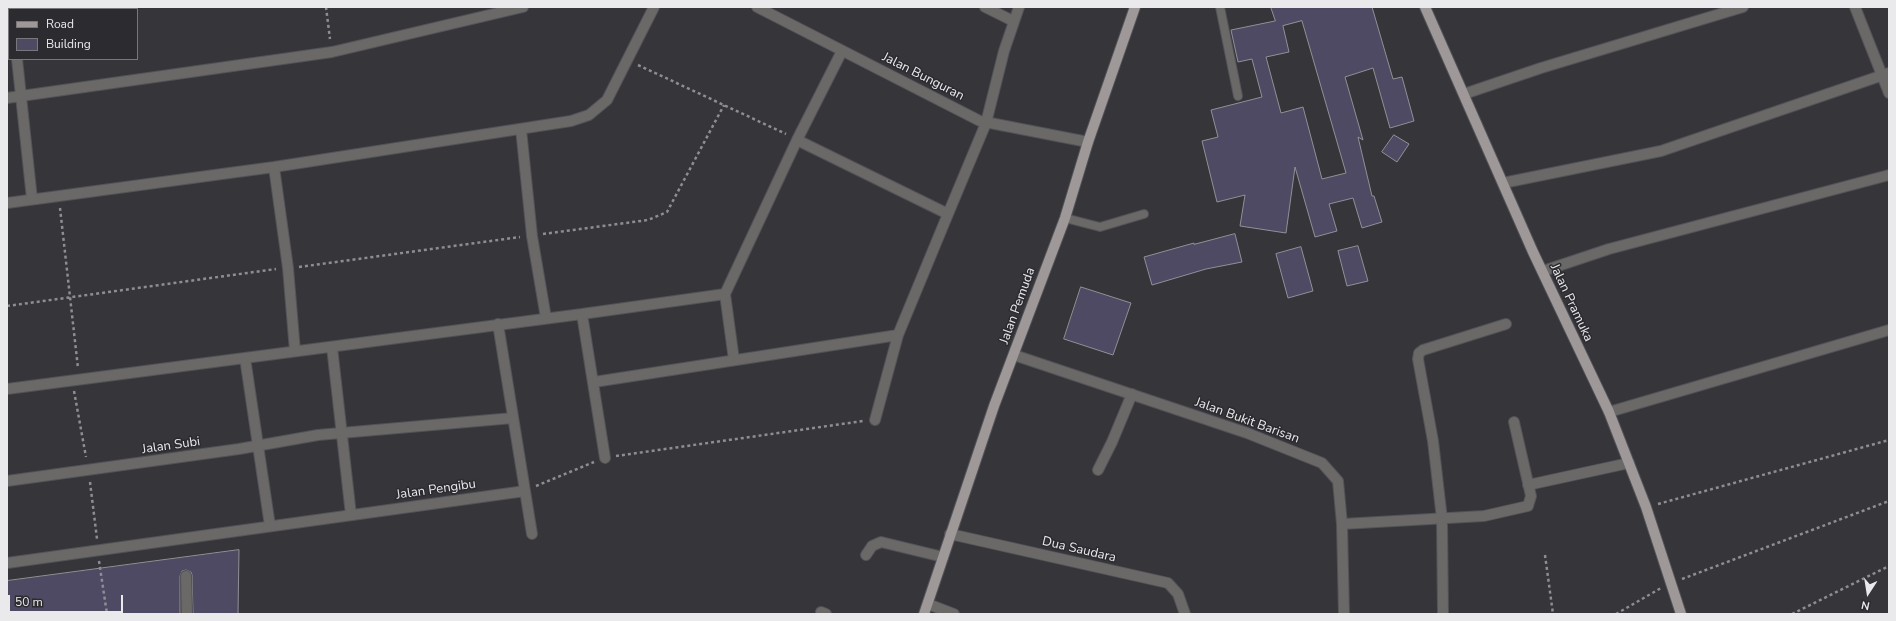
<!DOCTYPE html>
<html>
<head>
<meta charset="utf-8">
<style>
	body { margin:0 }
	#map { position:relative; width:1896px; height:621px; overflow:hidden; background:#36353a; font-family:"Nunito Sans",sans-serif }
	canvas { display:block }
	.frame { position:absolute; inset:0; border:8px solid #eaeaed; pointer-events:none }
	.legend { position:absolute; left:8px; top:8px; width:130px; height:52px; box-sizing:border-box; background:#2c2b30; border:1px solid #78777c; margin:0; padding:5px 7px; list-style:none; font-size:12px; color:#eaeaed }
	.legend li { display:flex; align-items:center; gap:8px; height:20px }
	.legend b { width:20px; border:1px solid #78777c }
	.north { position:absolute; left:1848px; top:573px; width:40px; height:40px; -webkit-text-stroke:3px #2c2b30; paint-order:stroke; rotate:192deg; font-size:11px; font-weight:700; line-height:16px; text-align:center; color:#eaeaed }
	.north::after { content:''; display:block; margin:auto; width:14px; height:18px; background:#eaeaed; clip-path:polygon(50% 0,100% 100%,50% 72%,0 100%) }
	.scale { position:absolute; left:8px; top:595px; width:115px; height:18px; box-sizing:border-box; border:2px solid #eaeaed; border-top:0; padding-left:5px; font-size:12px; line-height:14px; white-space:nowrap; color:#eaeaed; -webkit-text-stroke:3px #2c2b30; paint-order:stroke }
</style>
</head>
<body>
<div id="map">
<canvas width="1896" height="621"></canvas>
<div class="frame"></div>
<ul class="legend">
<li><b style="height:5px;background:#9e9899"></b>Road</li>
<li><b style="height:11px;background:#4f4a64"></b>Building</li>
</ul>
<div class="north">N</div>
<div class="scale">50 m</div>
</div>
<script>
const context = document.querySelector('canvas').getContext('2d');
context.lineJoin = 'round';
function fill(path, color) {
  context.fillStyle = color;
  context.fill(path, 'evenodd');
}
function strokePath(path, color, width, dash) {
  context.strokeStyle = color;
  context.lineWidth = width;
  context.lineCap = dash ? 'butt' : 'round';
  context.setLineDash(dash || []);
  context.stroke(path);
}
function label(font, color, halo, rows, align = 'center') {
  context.font = font + ' "Nunito Sans",sans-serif';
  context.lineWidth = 3;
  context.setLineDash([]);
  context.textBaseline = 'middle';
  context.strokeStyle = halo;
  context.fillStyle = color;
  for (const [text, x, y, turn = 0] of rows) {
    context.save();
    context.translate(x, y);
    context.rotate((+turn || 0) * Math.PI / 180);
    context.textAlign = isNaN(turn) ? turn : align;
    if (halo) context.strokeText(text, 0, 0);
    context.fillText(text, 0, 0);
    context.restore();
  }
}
const building = new Path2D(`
	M 1271,7 L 1372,7 L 1393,79 L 1402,77 L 1414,121 L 1390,128 L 1373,68 L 1345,77 L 1363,140 L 1358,137 L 1372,196 L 1374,196 L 1382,222 L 1362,228 L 1353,198 L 1329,204 L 1337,231 L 1315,237 L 1295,167 L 1286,233 L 1240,226 L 1245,195 L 1217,202 L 1202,141 L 1218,137 L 1211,110 L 1262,97 L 1252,59 L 1238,62 L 1231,30 L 1275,21 ZM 1302,21 L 1346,173 L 1322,179 L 1303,107 L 1281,113 L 1266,57 L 1289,52 L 1283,26 Z
	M 1394,135 L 1409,144 L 1397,162 L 1382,152 Z
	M 1235,234 L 1242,262 L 1206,269 L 1152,285 L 1144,257 L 1194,243 L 1194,244 Z
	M 1358,246 L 1368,281 L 1347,286 L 1338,251 Z
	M 1301,247 L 1313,291 L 1288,298 L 1276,254 Z
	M 1081,287 L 1131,303 L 1113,355 L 1064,339 Z
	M 239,550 L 238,614 L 193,614 L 192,575 L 191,572 L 186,570 L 182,571 L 180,576 L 180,614 L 7,614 L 7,581 Z`);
fill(building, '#4f4a64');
strokePath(building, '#919096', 1);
const service = new Path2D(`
	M 1220,7 L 1238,96
	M 1065,218 L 1100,227 L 1144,214`);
const minor = new Path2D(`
	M 10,7 L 10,9
	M 985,7 L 1013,21
	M 17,59 L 32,199
	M 1464,94 L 1541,68 L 1743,7
	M 7,98 L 332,52 L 523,7
	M 521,129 L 532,236 L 546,318
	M 797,140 L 948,214 L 898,335 L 875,420
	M 274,167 L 288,268 L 295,351
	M 1503,183 L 1661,151 L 1889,73
	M 7,203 L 274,167 L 571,121 L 589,115 L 607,100 L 654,7
	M 948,214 L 986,123 L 1004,51 L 1019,7
	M 1543,271 L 1609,249 L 1889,175
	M 725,294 L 797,140 L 842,51
	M 582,314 L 605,458
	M 498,324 L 532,534
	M 332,347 L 351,515
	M 245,358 L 270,526
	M 594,382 L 898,335
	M 7,389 L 582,314 L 725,294 L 734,360
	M 1609,412 L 1889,330
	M 1098,470 L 1112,442 L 1132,394
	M 7,481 L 239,449 L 318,435 L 513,418
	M 1528,485 L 1629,463
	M 1342,524 L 1484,516 L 1528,506 L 1531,496 L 1514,422
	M 950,534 L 1168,583 L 1178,594 L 1185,614
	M 866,555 L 872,546 L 881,542 L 943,557
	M 7,563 L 525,491
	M 186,576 L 187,614
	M 928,604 L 954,614
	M 821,612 L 826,614
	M 1443,614 L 1442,519 L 1433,441 L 1418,359 L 1419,353 L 1423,350 L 1506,324`);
const tertiary = new Path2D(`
	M 757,7 L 980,121 L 1088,142
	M 1855,7 L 1889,93
	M 1014,355 L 1247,433 L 1322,463 L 1338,481 L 1342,524 L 1344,614`);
const primary = new Path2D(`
	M 1425,7 L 1533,252 L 1609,412 L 1646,507 L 1681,614
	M 924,614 L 994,406 L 1065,218 L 1088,142 L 1135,7`);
strokePath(service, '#535257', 10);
strokePath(minor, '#535257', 12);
strokePath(tertiary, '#535257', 12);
strokePath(primary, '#535257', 12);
strokePath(new Path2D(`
	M 326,7 L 330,39
	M 28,9 L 42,7
	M 638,65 L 786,134
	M 60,208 L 78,368
	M 543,234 L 648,220 L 667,212 L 724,105
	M 299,267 L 520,237
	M 7,306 L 276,269
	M 74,391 L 86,457
	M 616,456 L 863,421
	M 90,482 L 97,539
	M 536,486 L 594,462
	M 1658,504 L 1889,440
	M 1545,555 L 1553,614
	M 99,561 L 107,614
	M 1682,579 L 1889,501
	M 1616,614 L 1661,588
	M 1792,614 L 1889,566`), '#8e8e92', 2.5, [3, 3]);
strokePath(service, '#6b6868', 8);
strokePath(minor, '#6b6868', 10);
strokePath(tertiary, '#6b6868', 10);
strokePath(primary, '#9e9899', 10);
label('13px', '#eaeaed', '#2c2b30', [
	["Jalan Bunguran",923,77,27],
	["Jalan Pramuka",1571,303,65],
	["Jalan Pemuda",1018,306,-70],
	["Jalan Bukit Barisan",1247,421,20],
	["Jalan Subi",171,446,-8],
	["Jalan Pengibu",436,490,-8],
	["Dua Saudara",1079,550,13]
]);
</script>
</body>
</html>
